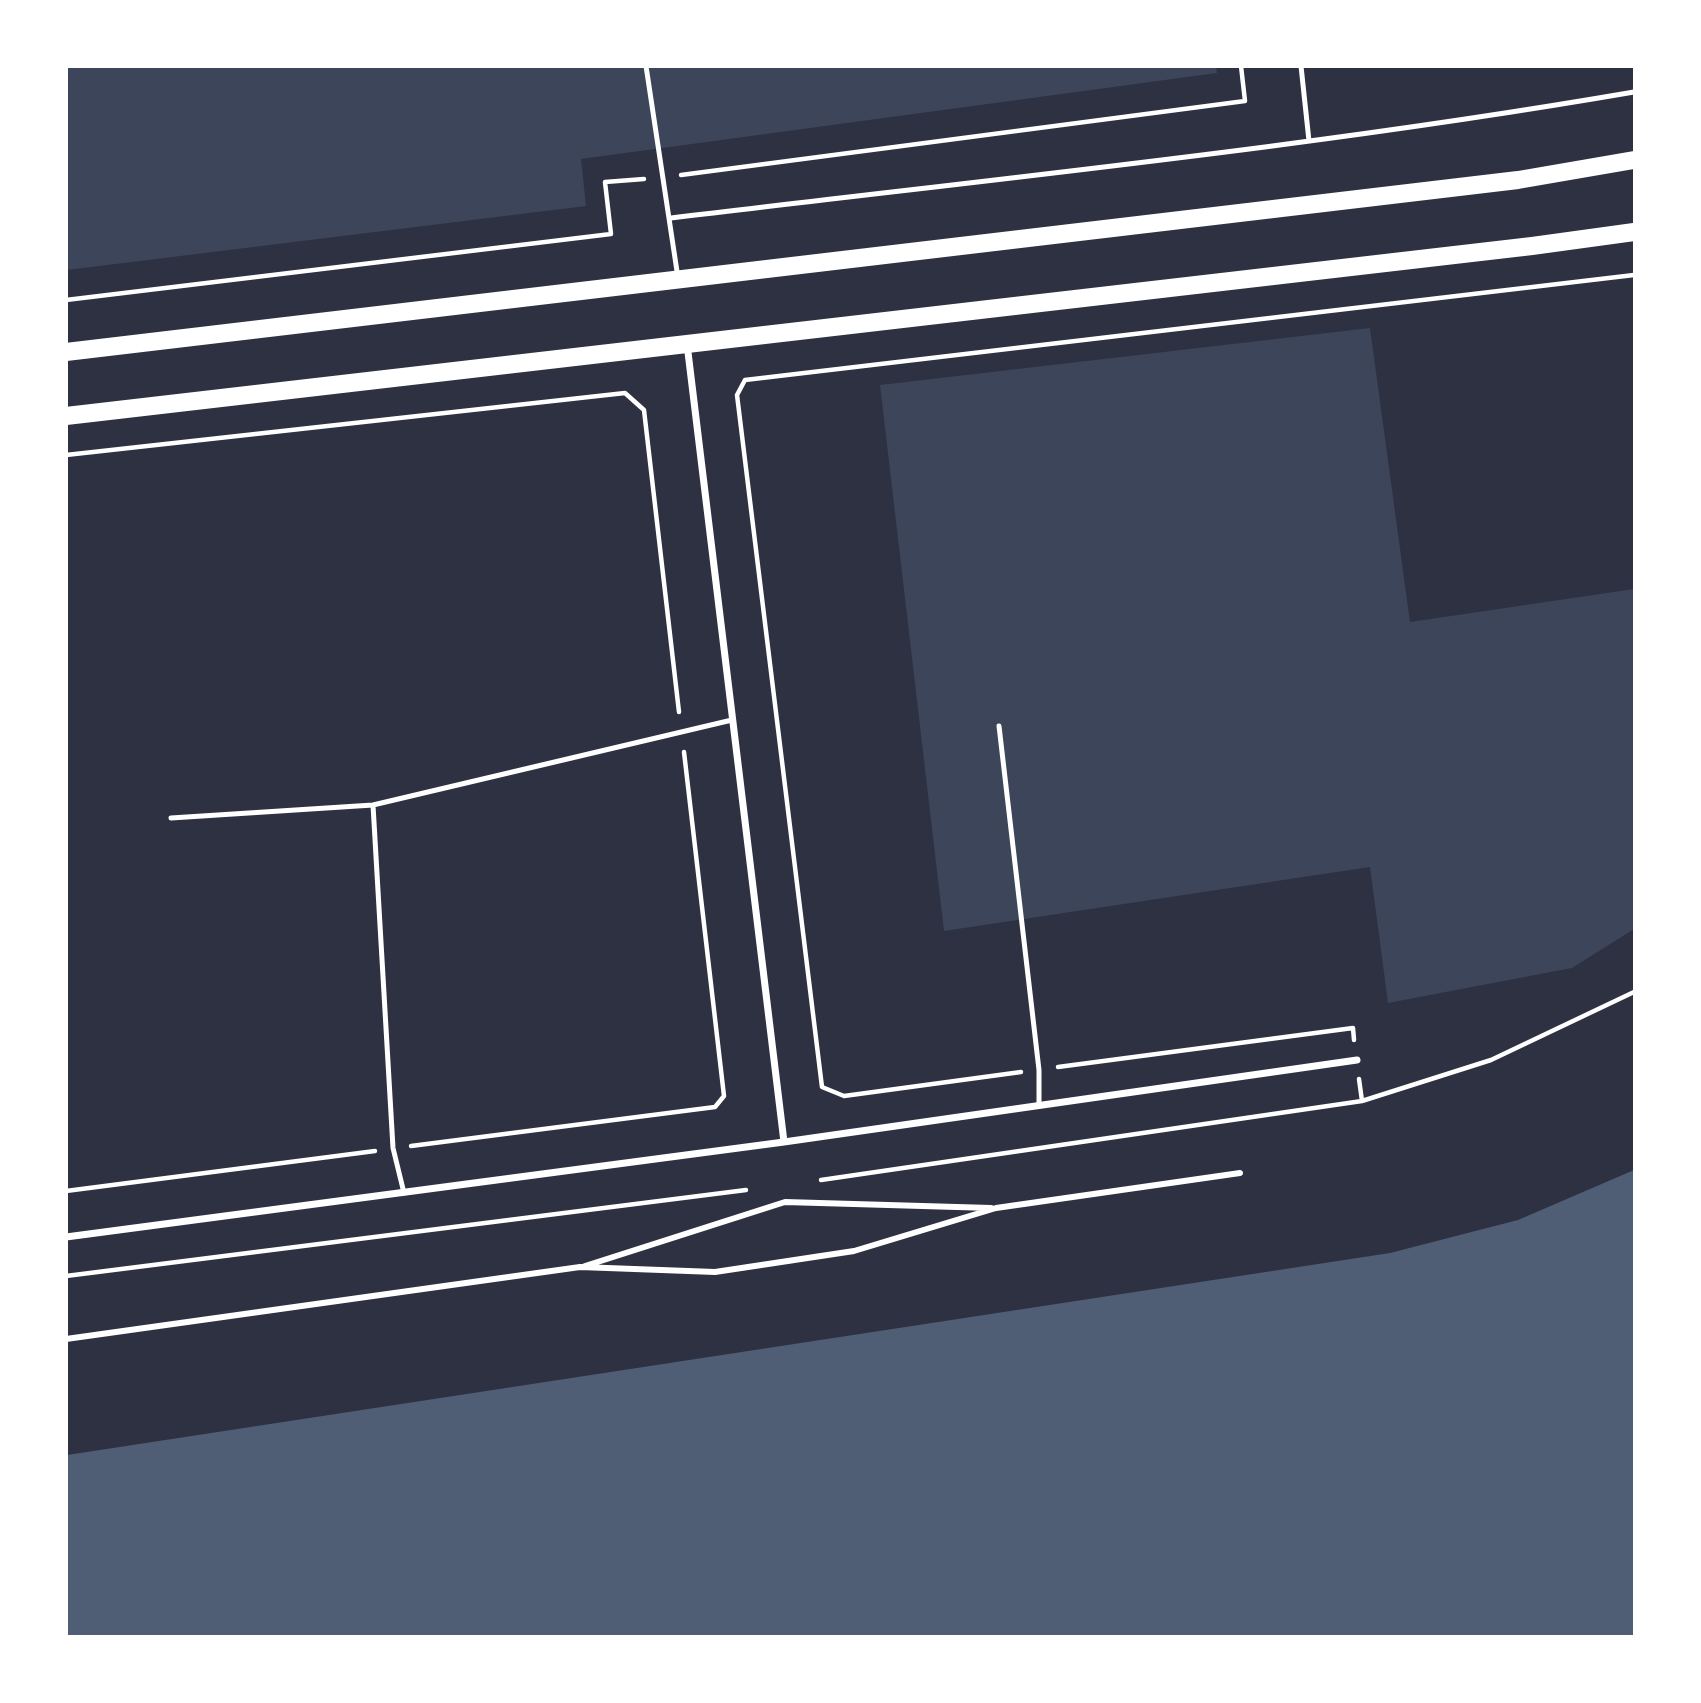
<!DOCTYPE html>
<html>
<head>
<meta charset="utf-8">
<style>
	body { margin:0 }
	#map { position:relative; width:1701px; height:1703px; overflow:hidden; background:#2d3142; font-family:"Roboto Condensed",sans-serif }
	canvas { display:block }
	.frame { position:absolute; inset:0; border:68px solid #fff; pointer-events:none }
</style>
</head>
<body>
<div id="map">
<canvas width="1701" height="1703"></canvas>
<div class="frame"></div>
</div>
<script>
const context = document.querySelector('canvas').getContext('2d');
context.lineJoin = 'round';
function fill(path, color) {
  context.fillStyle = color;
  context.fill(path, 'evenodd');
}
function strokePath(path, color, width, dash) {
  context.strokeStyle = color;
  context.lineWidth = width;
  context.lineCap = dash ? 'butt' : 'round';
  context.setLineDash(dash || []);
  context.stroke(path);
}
fill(new Path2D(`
	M 1216,66 L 1217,73 L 581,159 L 586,206 L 67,270 L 66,67 Z
	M 1370,328 L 1410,622 L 1634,589 L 1634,929 L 1572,968 L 1388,1003 L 1370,867 L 944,931 L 880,385 Z`), '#3c4559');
fill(new Path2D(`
	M 1634,1170 L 1634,1636 L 67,1636 L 67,1455 L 1390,1253 L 1518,1220 Z`), '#4f5d75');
strokePath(new Path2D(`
	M 681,175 L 1245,101 L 1241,66
	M 66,300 L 611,234 L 605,182 L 644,179
	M 66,455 L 625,393 L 644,410 L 679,712
	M 1058,1067 L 1353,1028 L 1354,1040
	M 1021,1072 L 844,1096 L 822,1087 L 737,395 L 745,380 L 1634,275
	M 1359,1079 L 1362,1101
	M 411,1146 L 715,1107 L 724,1096 L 684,752
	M 821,1180 L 1362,1101 L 1491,1060 L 1634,992
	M 66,1191 L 375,1151
	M 66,1276 L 746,1190`), '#fff', 4.5);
strokePath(new Path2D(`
	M 646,66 L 678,278
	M 1301,66 L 1309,141
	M 671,218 C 992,179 1315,147 1634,92
	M 999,726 L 1039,1070 L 1039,1106
	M 373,805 L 393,1148 L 404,1193
	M 171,818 L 373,805 L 732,720`), '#fff', 5);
strokePath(new Path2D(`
	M 585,1266 L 785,1202 L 991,1208
	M 66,1339 L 580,1267 L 715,1272 L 854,1251 L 996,1208 L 1240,1173`), '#fff', 6);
strokePath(new Path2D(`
	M 687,344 L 784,1142
	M 66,1237 L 784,1142 L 1357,1060`), '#fff', 7);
strokePath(new Path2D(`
	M 66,352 L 1518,180 L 1634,160
	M 66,416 L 1532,246 L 1634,232`), '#fff', 18);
</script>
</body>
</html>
